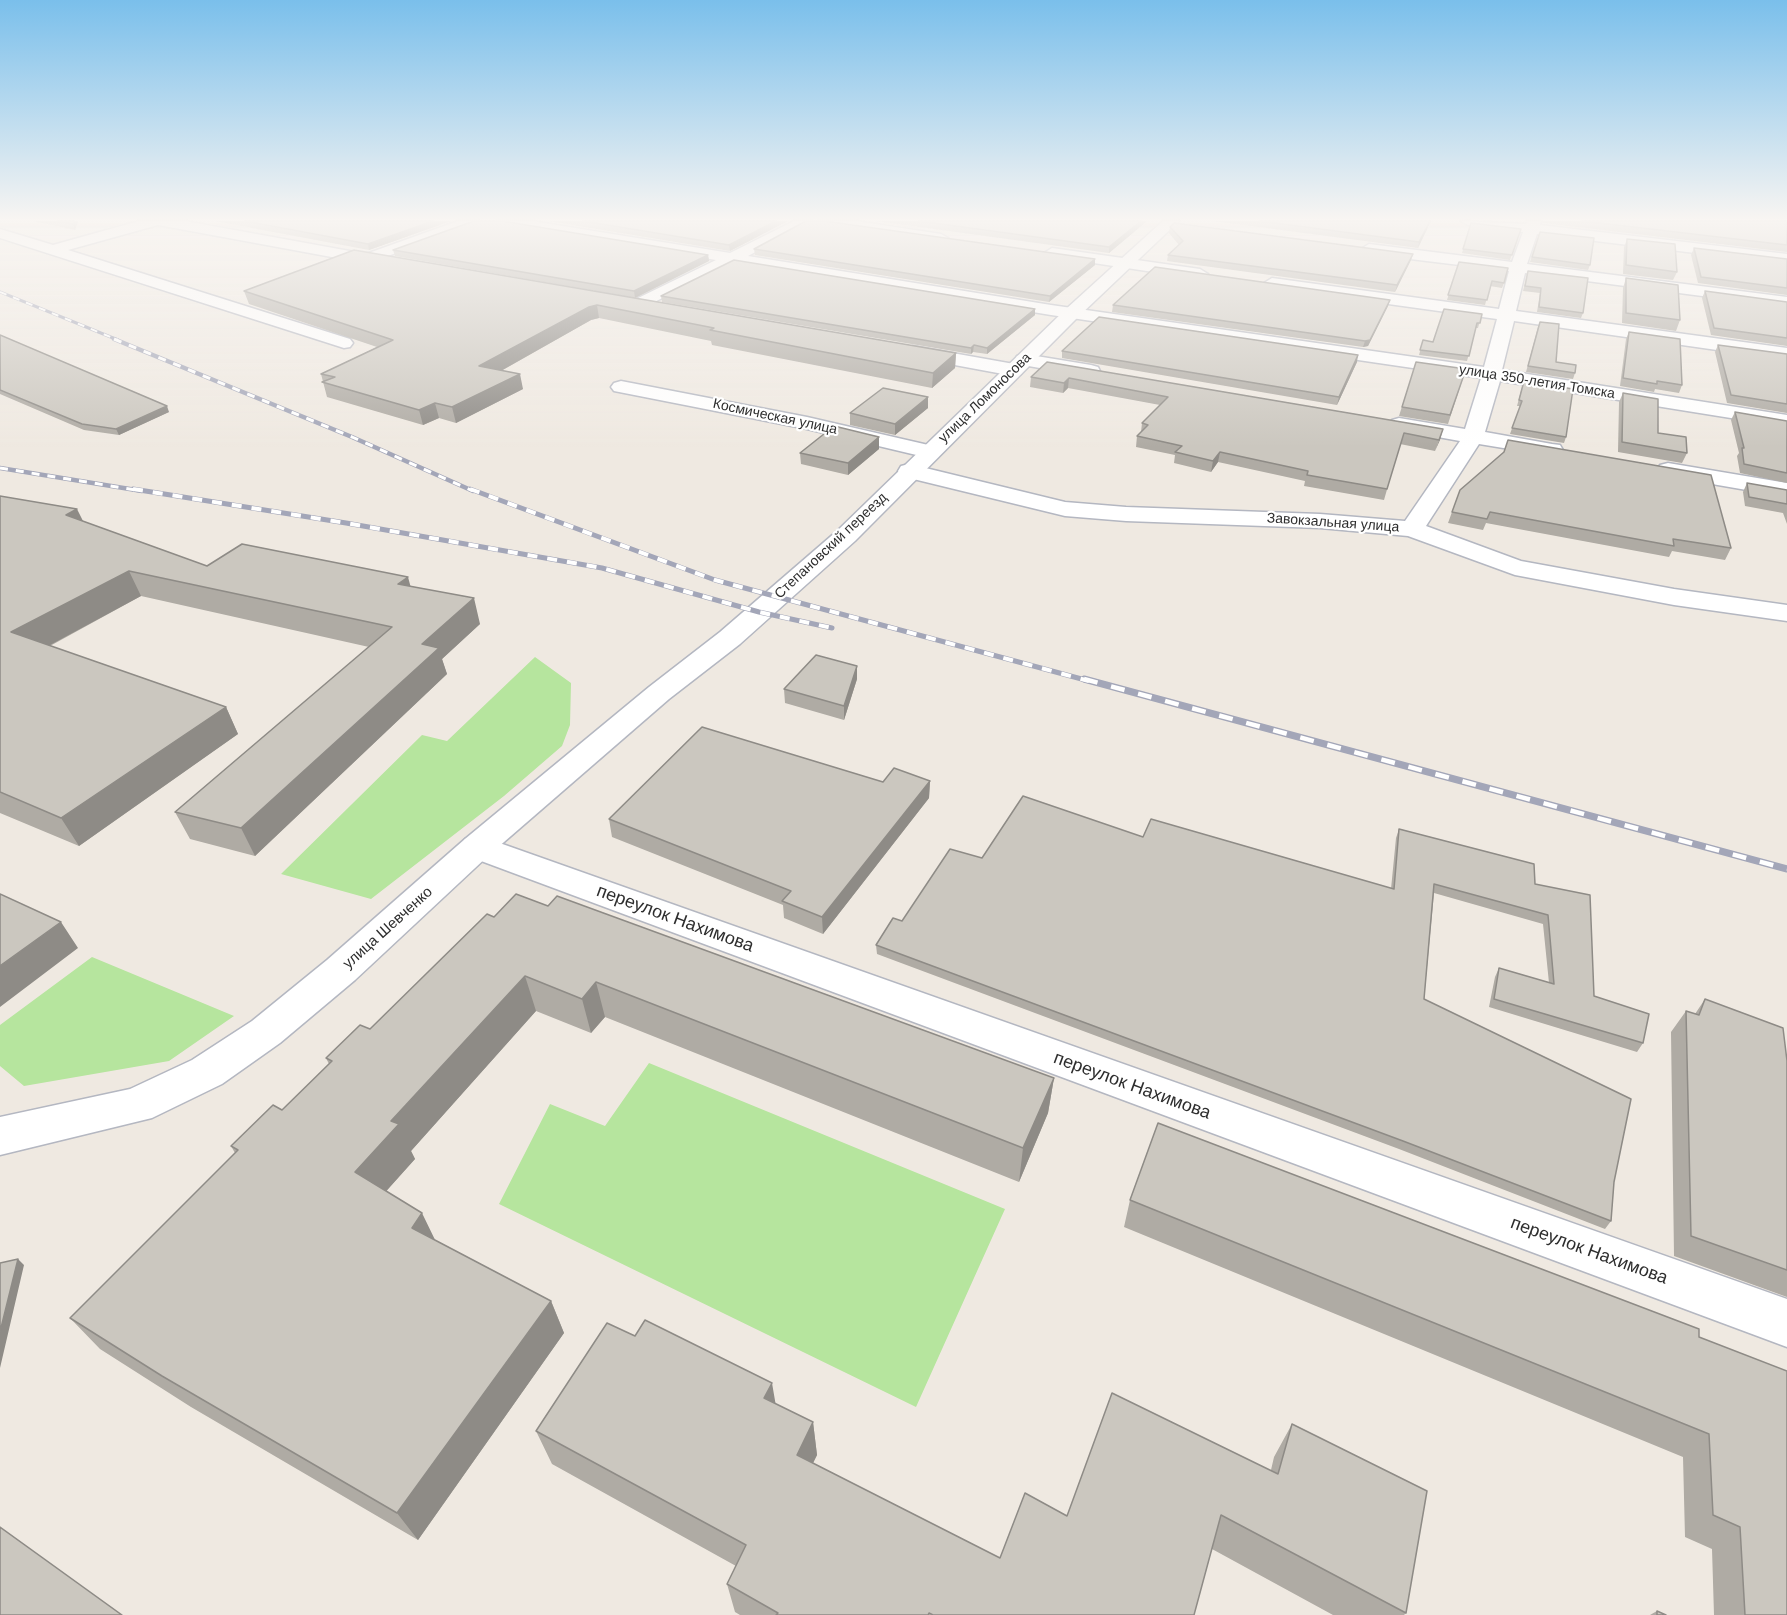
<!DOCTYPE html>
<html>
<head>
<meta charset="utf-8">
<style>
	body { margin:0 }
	canvas { display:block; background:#efe9e1 }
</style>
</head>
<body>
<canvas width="1787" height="1615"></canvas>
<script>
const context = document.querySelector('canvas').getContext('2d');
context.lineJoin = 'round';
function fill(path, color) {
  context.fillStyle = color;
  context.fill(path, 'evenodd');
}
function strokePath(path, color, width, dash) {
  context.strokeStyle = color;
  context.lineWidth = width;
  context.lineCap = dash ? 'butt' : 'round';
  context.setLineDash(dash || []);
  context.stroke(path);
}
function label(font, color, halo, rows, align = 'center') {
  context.font = font + ' Arial,sans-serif';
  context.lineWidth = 4.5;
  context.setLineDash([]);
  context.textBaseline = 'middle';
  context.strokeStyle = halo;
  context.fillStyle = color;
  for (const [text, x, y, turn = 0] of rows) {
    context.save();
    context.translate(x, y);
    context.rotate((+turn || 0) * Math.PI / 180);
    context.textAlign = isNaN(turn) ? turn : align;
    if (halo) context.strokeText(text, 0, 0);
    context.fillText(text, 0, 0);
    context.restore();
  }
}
fill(new Path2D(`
	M 535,657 L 571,683 L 570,725 L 562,746 L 504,796 L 371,899 L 281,874 L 422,735 L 447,741 Z
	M 92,957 L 234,1016 L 169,1061 L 24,1086 L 0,1066 L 0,1025 Z
	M 649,1063 L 1005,1209 L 916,1407 L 499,1204 L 550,1104 L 605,1126 Z`), '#b6e59e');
const street = new Path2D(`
	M 139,221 L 185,221 L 366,254 L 458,221 L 479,221 L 477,224 L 385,257 L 394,262 L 386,267 L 158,225 L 68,250 L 350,339 L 353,343 L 350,347 L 344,348 L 0,238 L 0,229 L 53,245 Z
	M 497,221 L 532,221 L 730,253 L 794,221 L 813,221 L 748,256 L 1051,305 L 1484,367 L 1497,319 L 1272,288 L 1264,283 L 1272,278 L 1499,309 L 1509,271 L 1369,254 L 1361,249 L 1369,244 L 1512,262 L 1523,232 L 1468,225 L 1461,221 L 1526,224 L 1527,221 L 1541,221 L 1540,225 L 1787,254 L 1787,264 L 1537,234 L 1527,264 L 1787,297 L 1787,307 L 1525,273 L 1516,311 L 1787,348 L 1787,360 L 1514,321 L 1502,370 L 1787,415 L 1787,427 L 1500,381 L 1485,432 L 1552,444 L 1560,445 L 1563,450 L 1560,455 L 1552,456 L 1479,444 L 1426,526 L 1521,561 L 1674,589 L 1787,605 L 1787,621 L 1674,605 L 1515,575 L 1408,536 L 1320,528 L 1126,521 L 1065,516 L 901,476 L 898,471 L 901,466 L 909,464 L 1065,502 L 1126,507 L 1320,514 L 1405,521 L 1460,441 L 1399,430 L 1392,428 L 1389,424 L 1392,420 L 1399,418 L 1465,429 L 1481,378 L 1051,315 L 734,263 L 640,309 L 634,308 L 632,304 L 634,300 L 716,260 L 504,225 Z
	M 818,221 L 856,221 L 941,234 L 948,238 L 941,242 L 825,225 Z
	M 1052,248 L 1200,269 L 1208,274 L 1200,279 L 1047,256 L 1044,253 Z
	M 913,346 L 1014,364 L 1021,366 L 1023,370 L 1021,374 L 1014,376 L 906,356 L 904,352 L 906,348 Z
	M 1024,354 L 1091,365 L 1098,367 L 1100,371 L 1098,375 L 1091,377 L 1017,364 L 1015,360 L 1017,356 Z
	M 621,381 L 807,417 L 937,447 L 940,452 L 937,457 L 929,458 L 807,429 L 614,391 L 611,387 L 614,383 Z
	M 1668,463 L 1787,483 L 1787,497 L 1660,475 L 1657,470 L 1660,465 Z
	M 477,835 L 1787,1299 L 1787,1347 L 465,855 L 460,847 L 465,839 Z`);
const secondary = new Path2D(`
	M 1163,221 L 1179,221 L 1078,317 L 855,541 L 740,644 L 669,699 L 489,855 L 355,980 L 280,1043 L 222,1084 L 152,1118 L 0,1155 L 0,1117 L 130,1089 L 192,1060 L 252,1021 L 327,960 L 465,839 L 649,687 L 720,632 L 837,531 L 1066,309 Z`);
strokePath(street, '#b4b7c1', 3);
strokePath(secondary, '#b4b7c1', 3);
fill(street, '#fff');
fill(secondary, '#fff');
const railFar3 = new Path2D(`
	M 0,292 L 118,340`);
const railFar2 = new Path2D(`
	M 114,339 L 352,437 L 473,491
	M 0,468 L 142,491`);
const railFar1 = new Path2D(`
	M 133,489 L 346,523 L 602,568 L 759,612 L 832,628
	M 470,489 L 715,580 L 1089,681`);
const rail = new Path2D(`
	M 1084,679 L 1787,869`);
strokePath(railFar3, '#a3a6b8', 3);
strokePath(railFar2, '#a3a6b8', 4.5);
strokePath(railFar1, '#a3a6b8', 5);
strokePath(rail, '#a3a6b8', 7);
strokePath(railFar3, '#fff', 2, [7]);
strokePath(railFar2, '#fff', 3, [8]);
strokePath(railFar1, '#fff', 4, [10]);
strokePath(rail, '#fff', 4.5, [14]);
fill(new Path2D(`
	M 32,221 L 78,221 L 75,230 Z
	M 215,221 L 451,221 L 369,250 Z
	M 548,221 L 788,221 L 730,251 Z
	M 876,221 L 1147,221 L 1109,253 Z
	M 1213,221 L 1431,221 L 1418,248 Z
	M 1542,221 L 1787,221 L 1787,252 L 1543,223 Z
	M 1471,223 L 1521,229 L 1510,260 L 1462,253 Z
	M 1170,227 L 1411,260 L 1395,292 L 1167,261 L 1168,255 L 1179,245 L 1169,233 Z
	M 1540,232 L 1590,265 L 1588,270 L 1530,262 Z
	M 1627,239 L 1677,272 L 1673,280 L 1623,274 L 1624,247 Z
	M 1694,248 L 1787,259 L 1787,295 L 1698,283 L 1691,255 Z
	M 754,249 L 1095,259 L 1095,265 L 1049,302 L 755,255 Z
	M 354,250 L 956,353 L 955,368 L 932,388 L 712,345 L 711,341 L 599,318 L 591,320 L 501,371 L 523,389 L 456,423 L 439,418 L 423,425 L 327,397 L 321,374 L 377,347 L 249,304 L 244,291 Z
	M 393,250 L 708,255 L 709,261 L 635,298 L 395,256 Z
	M 1459,262 L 1504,283 L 1502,288 L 1490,286 L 1485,305 L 1447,300 Z
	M 1528,271 L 1583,313 L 1581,318 L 1537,312 L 1540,293 L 1523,291 Z
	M 1626,278 L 1680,320 L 1676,331 L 1622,323 L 1623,288 Z
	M 1705,291 L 1787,302 L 1787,346 L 1711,335 L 1702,298 Z
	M 661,296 L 1035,309 L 1035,315 L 987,354 L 973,352 L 971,354 L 662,302 Z
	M 1113,305 L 1388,306 L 1368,346 L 1363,347 L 1112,312 Z
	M 1482,314 L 1478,328 L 1476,328 L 1467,361 L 1419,355 L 1423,340 L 1433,342 Z
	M 1538,327 L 1556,362 L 1575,373 L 1573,379 L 1526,372 Z
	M 1629,332 L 1682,385 L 1679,393 L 1655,389 L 1654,392 L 1620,386 L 1626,339 Z
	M 0,335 L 169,412 L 119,435 L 84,430 L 0,394 Z
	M 1718,345 L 1787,354 L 1787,413 L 1727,403 L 1715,352 Z
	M 1062,351 L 1357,362 L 1337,405 L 1062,358 Z
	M 1047,362 L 1443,429 L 1435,451 L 1400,444 L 1384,500 L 1304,486 L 1305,481 L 1218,462 L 1211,472 L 1174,463 L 1175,455 L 1136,447 L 1137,436 L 1141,432 L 1142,423 L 1160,405 L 1068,388 L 1063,393 L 1030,387 L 1031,377 Z
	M 1416,362 L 1466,369 L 1448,424 L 1399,416 Z
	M 1522,387 L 1566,437 L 1564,443 L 1510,434 L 1520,406 L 1517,406 Z
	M 1623,393 L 1658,433 L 1687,453 L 1682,463 L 1618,452 L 1619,402 Z
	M 928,397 L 928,408 L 895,435 L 850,425 L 850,413 Z
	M 1735,412 L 1787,421 L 1787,483 L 1740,473 L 1737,456 L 1739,453 L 1731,420 Z
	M 879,437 L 879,449 L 848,475 L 801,464 L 800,453 Z
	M 1747,483 L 1787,490 L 1787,524 L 1783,513 L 1745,506 L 1743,492 Z
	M 1460,490 L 1731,548 L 1725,560 L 1672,551 L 1669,557 L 1486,523 L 1483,530 L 1448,523 Z
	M 0,496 L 82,521 L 207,566 L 411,586 L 480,624 L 442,659 L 447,674 L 255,856 L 190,839 L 175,812 L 369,647 L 141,596 L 50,646 L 226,707 L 238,734 L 79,846 L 0,813 Z
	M 857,666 L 857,679 L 844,720 L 785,703 L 784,689 Z
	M 930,781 L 929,798 L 823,934 L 784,918 L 783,905 L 612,837 L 609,819 L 883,782 Z
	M 1399,829 L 1535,884 L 1594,996 L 1643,1043 L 1637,1052 L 1489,1007 L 1495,977 L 1499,968 L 1549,983 L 1543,924 L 1434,893 L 1424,999 L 1614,1182 L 1611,1221 L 1605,1229 L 1399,1149 L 877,954 L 876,945 L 902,921 L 982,858 L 1143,837 L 1391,889 L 1396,838 Z
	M 548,906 L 1054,1078 L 1048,1113 L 1019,1182 L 605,1017 L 591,1033 L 536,1011 L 411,1151 L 415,1159 L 386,1191 L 435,1240 L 551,1301 L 564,1333 L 418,1540 L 191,1407 L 100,1349 L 70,1318 L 235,1153 L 231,1146 L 282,1110 L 329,1064 L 326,1058 L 370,1029 L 494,917 Z
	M 1705,999 L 1787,1061 L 1787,1297 L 1674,1256 L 1671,1032 L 1686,1011 L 1695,1014 Z
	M 1130,1200 L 1699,1337 L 1787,1615 L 1714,1615 L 1712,1549 L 1685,1537 L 1683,1457 L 1124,1227 Z
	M 775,1404 L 813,1422 L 817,1455 L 813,1463 L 1000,1558 L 1067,1516 L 1271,1470 L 1274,1457 L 1292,1424 L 1406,1613 L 1404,1615 L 1333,1615 L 1212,1549 L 1194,1615 L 740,1615 L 735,1612 L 727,1584 L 736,1566 L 552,1464 L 536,1431 Z
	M 1657,1611 L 1666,1615 L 1650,1615 Z`), '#afaba4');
fill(new Path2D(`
	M 74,221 L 78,221 L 75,230 L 73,224 Z
	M 433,221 L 451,221 L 369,250 L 368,244 Z
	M 776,221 L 788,221 L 730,251 L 729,245 Z
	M 1141,221 L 1147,221 L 1109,253 L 1109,247 Z
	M 1430,221 L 1431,221 L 1418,248 L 1419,242 Z
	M 1413,254 L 1411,260 L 1395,292 L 1397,285 Z
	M 708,255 L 709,261 L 635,298 L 634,291 Z
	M 1095,259 L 1095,265 L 1049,302 L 1050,296 Z
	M 1390,300 L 1388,306 L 1368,346 L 1363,347 L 1365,341 Z
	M 597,305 L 599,318 L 591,320 L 483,381 L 479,366 L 589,307 Z
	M 1035,309 L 1035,315 L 987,354 L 987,348 Z
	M 974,345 L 973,352 L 971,354 L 971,348 Z
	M 956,353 L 955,368 L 932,388 L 933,373 Z
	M 1358,355 L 1357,362 L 1337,405 L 1339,397 Z
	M 520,374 L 523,389 L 456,423 L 452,407 Z
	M 1069,378 L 1068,388 L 1063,393 L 1064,383 Z
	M 928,397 L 928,408 L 895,435 L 895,424 Z
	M 435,403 L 439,418 L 423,425 L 419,410 Z
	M 167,406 L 169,412 L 119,435 L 116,429 Z
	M 1443,429 L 1440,440 L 1435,451 Z
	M 879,437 L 879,449 L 848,475 L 848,463 Z
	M 1220,452 L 1218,462 L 1211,472 L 1213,461 Z
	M 77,509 L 89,533 L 66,515 Z
	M 129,571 L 141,596 L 26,658 L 11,632 Z
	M 408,577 L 415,603 L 398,584 Z
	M 474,598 L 480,624 L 442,659 L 447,674 L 255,856 L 241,828 L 422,644 Z
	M 857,666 L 857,679 L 844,720 L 844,706 Z
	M 226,707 L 238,734 L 79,846 L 61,818 Z
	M 930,781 L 929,798 L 823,934 L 822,917 Z
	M 61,922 L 78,948 L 0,1007 L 0,966 Z
	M 525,976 L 536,1011 L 411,1151 L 415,1159 L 373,1206 L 355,1172 L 391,1121 Z
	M 596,982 L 605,1017 L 591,1033 L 582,999 Z
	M 1054,1078 L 1048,1113 L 1019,1182 L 1023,1148 Z
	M 422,1213 L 438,1246 L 412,1228 Z
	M 18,1259 L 24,1265 L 0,1368 L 0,1332 Z
	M 551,1301 L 564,1333 L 418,1540 L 397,1513 Z
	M 772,1383 L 778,1418 L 764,1398 Z
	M 813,1422 L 817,1455 L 801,1487 L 797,1455 Z`), '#8e8b86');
const building = new Path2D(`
	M 58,221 L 74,221 L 73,224 Z
	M 245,221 L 433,221 L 368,244 Z
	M 474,221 L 502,221 L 708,255 L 634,291 L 393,250 Z
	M 583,221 L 776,221 L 729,245 Z
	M 806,221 L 824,221 L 1095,259 L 1050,296 L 754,249 Z
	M 919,221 L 1141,221 L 1109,247 Z
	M 1260,221 L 1430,221 L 1419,242 Z
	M 1582,221 L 1787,221 L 1787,245 Z
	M 1174,223 L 1413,254 L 1397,285 L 1168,255 L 1183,241 L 1170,227 Z
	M 1471,223 L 1521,229 L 1512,255 L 1463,249 Z
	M 1540,232 L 1594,238 L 1590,265 L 1532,257 Z
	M 1627,239 L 1675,244 L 1677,272 L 1626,265 Z
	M 1694,248 L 1787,259 L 1787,288 L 1701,277 Z
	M 354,250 L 956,353 L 933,373 L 710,330 L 714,328 L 597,305 L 589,307 L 479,366 L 520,374 L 452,407 L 435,403 L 419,410 L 322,382 L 335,377 L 321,374 L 393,340 L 244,291 Z
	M 734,260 L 1035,309 L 987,348 L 974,345 L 971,348 L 661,296 Z
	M 1459,262 L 1508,268 L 1504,283 L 1492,281 L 1487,300 L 1448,295 Z
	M 1155,267 L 1390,300 L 1370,340 L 1365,341 L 1113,305 Z
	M 1528,271 L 1588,278 L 1583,313 L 1539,307 L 1541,288 L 1525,286 Z
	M 1626,278 L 1678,285 L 1680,320 L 1626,313 Z
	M 1705,291 L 1787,302 L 1787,338 L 1714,328 Z
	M 1444,309 L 1482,314 L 1480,323 L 1477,323 L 1469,356 L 1420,350 L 1423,340 L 1433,342 Z
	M 1099,317 L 1358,355 L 1339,397 L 1062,351 Z
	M 1540,322 L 1559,324 L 1556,362 L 1576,365 L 1575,373 L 1528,366 Z
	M 1629,332 L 1680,339 L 1682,385 L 1657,381 L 1657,384 L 1623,378 Z
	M 0,335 L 167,406 L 116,429 L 82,424 L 0,390 Z
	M 1718,345 L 1787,354 L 1787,404 L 1731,395 Z
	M 1047,362 L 1443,429 L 1439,440 L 1404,433 L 1387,489 L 1307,475 L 1308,471 L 1220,452 L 1213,461 L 1175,452 L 1182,446 L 1137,436 L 1148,425 L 1142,423 L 1168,397 L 1069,378 L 1064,383 L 1031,377 Z
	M 1416,362 L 1466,369 L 1450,415 L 1402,407 Z
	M 1524,381 L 1573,389 L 1566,437 L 1512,428 L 1522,401 L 1519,400 Z
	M 883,388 L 928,397 L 895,424 L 850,413 Z
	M 1623,393 L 1658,399 L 1658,433 L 1686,437 L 1687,453 L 1622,442 Z
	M 1735,412 L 1787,421 L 1787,473 L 1744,464 L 1742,448 L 1744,448 Z
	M 834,426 L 879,437 L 848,463 L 800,453 Z
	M 1508,440 L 1711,475 L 1731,548 L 1673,539 L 1674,546 L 1490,512 L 1487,519 L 1452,512 L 1460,490 L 1504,452 Z
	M 1747,483 L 1787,490 L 1787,504 L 1749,497 Z
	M 0,496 L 77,509 L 66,515 L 207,566 L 242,544 L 408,577 L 398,584 L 474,598 L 422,644 L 439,648 L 241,828 L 175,812 L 392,627 L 129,571 L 11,632 L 226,707 L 61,818 L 0,792 Z
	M 816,655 L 857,666 L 844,706 L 784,689 Z
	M 702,727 L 883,782 L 894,768 L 930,781 L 822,917 L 782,901 L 791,891 L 609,819 Z
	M 1023,796 L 1143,837 L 1151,819 L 1394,889 L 1399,829 L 1534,864 L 1535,884 L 1590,895 L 1594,996 L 1649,1014 L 1643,1043 L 1494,999 L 1499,968 L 1554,984 L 1548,915 L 1434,884 L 1424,999 L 1631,1099 L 1614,1182 L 1611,1221 L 1403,1141 L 876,945 L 893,918 L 902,921 L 950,849 L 982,858 Z
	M 0,894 L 61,922 L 0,966 Z
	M 516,894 L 548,906 L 557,896 L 1054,1078 L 1023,1148 L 596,982 L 582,999 L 525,976 L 391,1121 L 399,1124 L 355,1172 L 422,1213 L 412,1228 L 551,1301 L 397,1513 L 162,1376 L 70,1318 L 238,1150 L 231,1146 L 273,1105 L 282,1110 L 332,1061 L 326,1058 L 360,1025 L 370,1029 L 487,914 L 494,917 Z
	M 1705,999 L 1783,1028 L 1787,1061 L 1787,1270 L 1691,1236 L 1686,1011 L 1699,1015 Z
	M 1158,1123 L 1699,1329 L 1699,1337 L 1787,1371 L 1787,1615 L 1745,1615 L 1740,1527 L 1713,1515 L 1709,1434 L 1130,1200 Z
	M 18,1259 L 0,1332 L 0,1263 Z
	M 645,1320 L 772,1383 L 764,1398 L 813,1422 L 797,1455 L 1000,1558 L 1025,1493 L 1067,1516 L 1112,1393 L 1278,1474 L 1292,1424 L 1427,1491 L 1406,1613 L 1221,1515 L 1194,1615 L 933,1615 L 929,1613 L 928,1615 L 776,1615 L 778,1613 L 727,1584 L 746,1545 L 536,1431 L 607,1323 L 635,1336 Z
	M 0,1527 L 122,1615 L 0,1615 Z
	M 1657,1611 L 1666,1615 L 1657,1615 Z`);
fill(building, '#cbc7bf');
strokePath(building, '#8e8b86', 1.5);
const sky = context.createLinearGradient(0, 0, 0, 447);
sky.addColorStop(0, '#7abfeb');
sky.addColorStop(0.49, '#f8f5f2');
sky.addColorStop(1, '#f8f5f200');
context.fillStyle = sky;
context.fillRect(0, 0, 1787, 447);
label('14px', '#2e2e2e', '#fff', [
	["улица 350-летия Томска",1537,382,9],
	["улица Ломоносова",985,398,-44],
	["Космическая улица",775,417,12],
	["Завокзальная улица",1333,523,4],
	["Степановский переезд",831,546,-43]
]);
label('15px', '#2e2e2e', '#fff', [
	["улица Шевченко",388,928,-42]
]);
label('18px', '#2e2e2e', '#fff', [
	["переулок Нахимова",675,919,20],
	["переулок Нахимова",1132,1086,20],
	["переулок Нахимова",1589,1251,20]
]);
</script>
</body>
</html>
